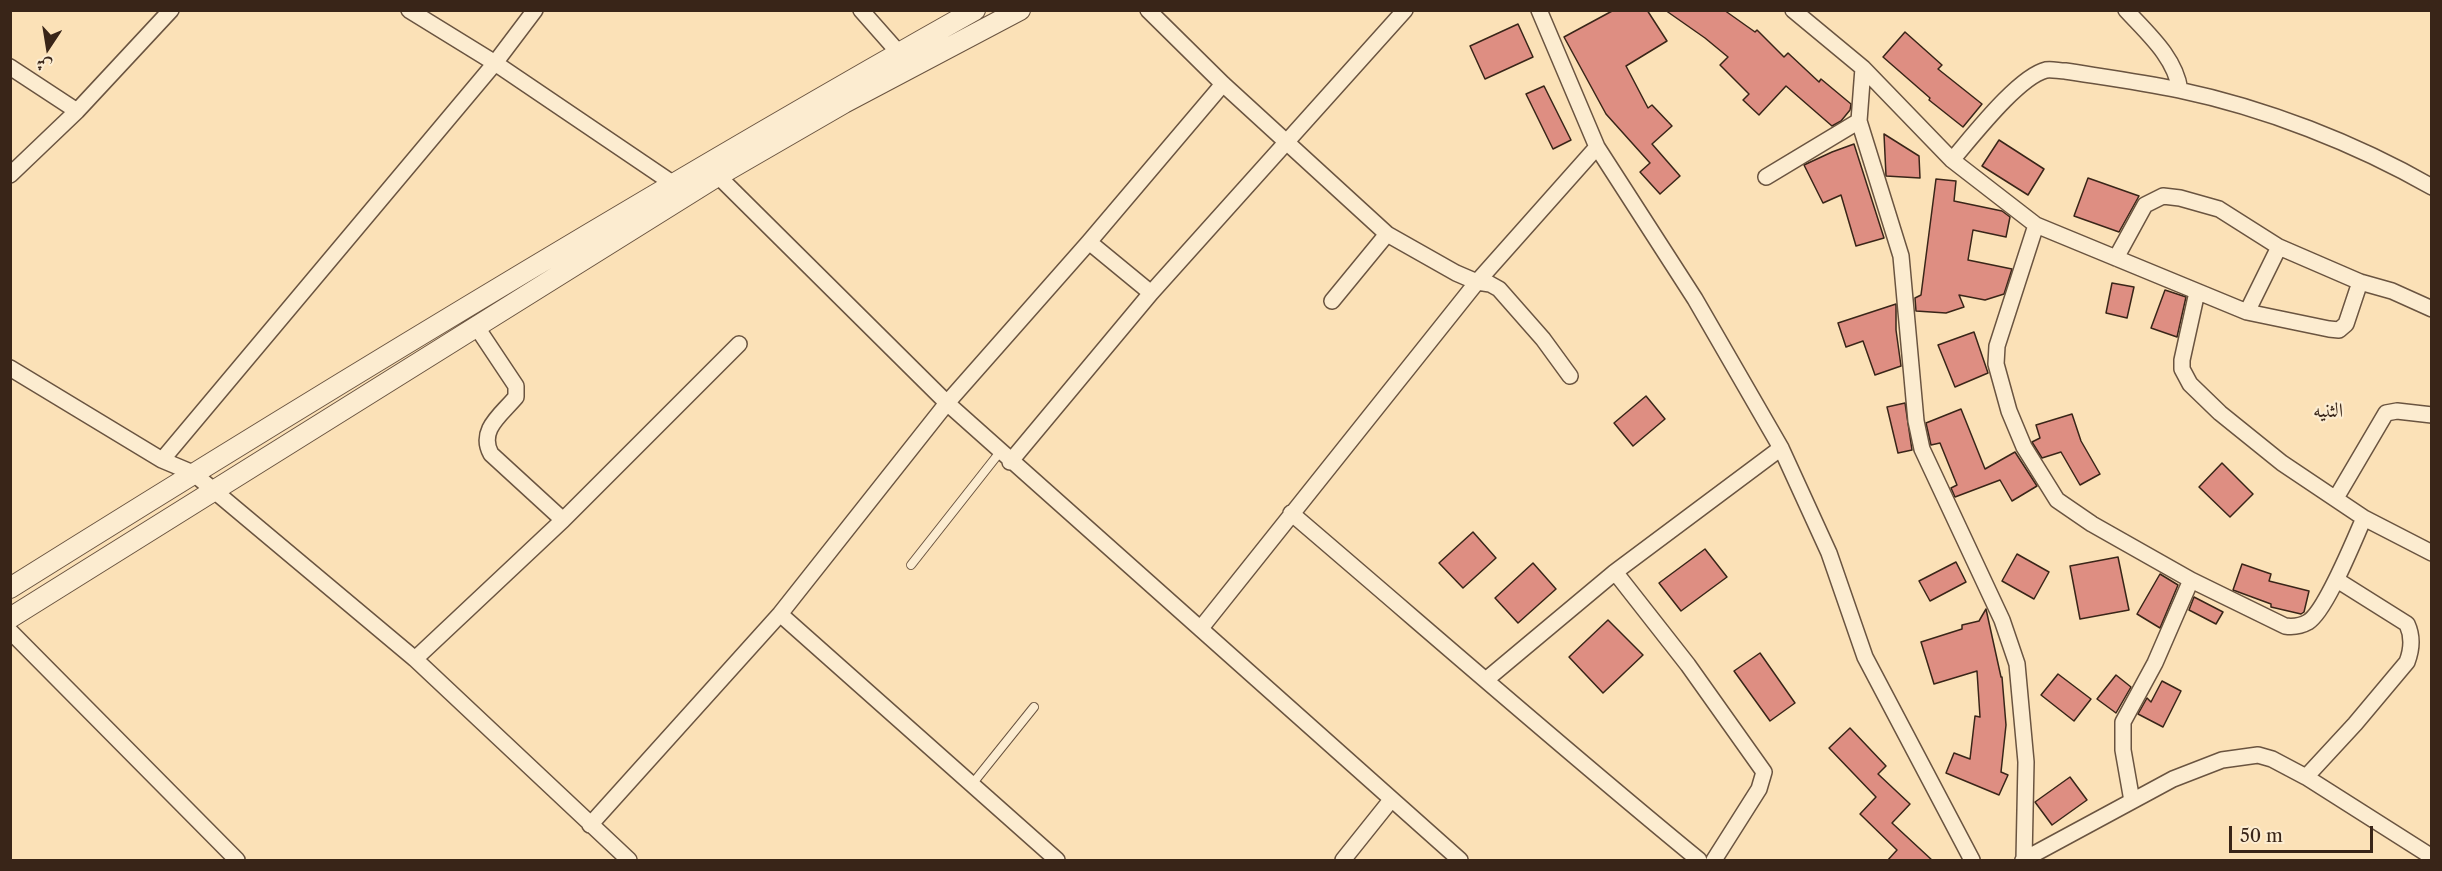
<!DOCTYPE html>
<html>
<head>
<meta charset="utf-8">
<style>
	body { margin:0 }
	#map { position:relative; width:2442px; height:871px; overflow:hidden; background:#fbe1b7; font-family:"Libre Caslon Text",Amiri,serif }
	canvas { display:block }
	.frame { position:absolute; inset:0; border:12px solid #392518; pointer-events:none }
	.north { position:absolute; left:18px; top:18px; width:60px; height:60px; -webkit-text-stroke:4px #fcecd0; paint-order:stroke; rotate:192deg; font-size:16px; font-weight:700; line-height:24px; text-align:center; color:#392518 }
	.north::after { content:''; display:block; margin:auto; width:21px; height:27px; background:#392518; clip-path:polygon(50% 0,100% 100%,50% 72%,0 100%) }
	.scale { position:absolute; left:2229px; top:826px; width:144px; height:27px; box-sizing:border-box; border:3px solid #392518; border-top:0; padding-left:8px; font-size:18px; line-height:21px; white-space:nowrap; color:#392518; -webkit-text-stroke:4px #fcecd0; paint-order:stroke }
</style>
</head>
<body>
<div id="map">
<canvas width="2442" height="871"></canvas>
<div class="frame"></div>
<div class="north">ش</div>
<div class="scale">50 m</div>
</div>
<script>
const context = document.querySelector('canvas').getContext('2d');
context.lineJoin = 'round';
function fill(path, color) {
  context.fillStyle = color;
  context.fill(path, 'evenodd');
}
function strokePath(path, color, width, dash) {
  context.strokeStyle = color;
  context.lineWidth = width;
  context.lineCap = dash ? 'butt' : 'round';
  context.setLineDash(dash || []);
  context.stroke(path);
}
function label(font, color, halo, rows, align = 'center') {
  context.font = font + ' "Libre Caslon Text",Amiri,serif';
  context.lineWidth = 4.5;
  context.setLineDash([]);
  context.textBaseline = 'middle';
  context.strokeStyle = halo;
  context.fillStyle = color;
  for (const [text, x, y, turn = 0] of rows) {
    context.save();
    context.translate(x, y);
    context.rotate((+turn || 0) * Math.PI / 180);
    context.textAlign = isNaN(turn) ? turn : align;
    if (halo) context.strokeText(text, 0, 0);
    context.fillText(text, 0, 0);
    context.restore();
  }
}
const building = new Path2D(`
	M 1614,10 L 1647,10 L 1667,41 L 1626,66 L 1648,108 L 1652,105 L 1672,126 L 1652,144 L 1680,176 L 1660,194 L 1640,172 L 1650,163 L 1606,114 L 1564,37 Z
	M 1665,10 L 1724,10 L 1755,32 L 1757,30 L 1784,57 L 1788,53 L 1819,82 L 1821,79 L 1851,104 L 1850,110 L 1841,121 L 1832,126 L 1786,86 L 1759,115 L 1743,100 L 1749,94 L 1720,65 L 1728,57 L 1705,38 Z
	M 1518,24 L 1533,57 L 1485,79 L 1470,46 Z
	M 1905,32 L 1942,65 L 1938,69 L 1982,104 L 1963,127 L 1929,100 L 1930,98 L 1883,57 Z
	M 1544,86 L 1571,140 L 1553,149 L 1526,94 Z
	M 1884,134 L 1919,156 L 1920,178 L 1886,176 Z
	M 1999,140 L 2044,169 L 2028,195 L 1982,166 Z
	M 1854,144 L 1884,238 L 1856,246 L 1841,195 L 1823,203 L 1804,165 L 1832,152 Z
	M 2088,178 L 2139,196 L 2119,232 L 2074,216 Z
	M 1936,179 L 1956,181 L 1954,201 L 2002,211 L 2010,217 L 2006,237 L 1973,230 L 1968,260 L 2012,269 L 2004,294 L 1985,300 L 1959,295 L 1964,307 L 1946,313 L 1916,311 L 1915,298 L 1921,295 Z
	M 2112,283 L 2134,287 L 2127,318 L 2106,313 Z
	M 2165,290 L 2186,297 L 2177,337 L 2151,328 Z
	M 1896,304 L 1896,330 L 1901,366 L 1875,375 L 1863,341 L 1846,347 L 1838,323 Z
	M 1974,332 L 1988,373 L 1955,387 L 1938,345 Z
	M 1646,396 L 1665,419 L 1633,446 L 1614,423 Z
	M 1905,403 L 1912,450 L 1898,453 L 1887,407 Z
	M 1961,409 L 1985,469 L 2015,452 L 2037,486 L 2012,501 L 2000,480 L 1955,497 L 1951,488 L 1957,485 L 1940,443 L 1931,445 L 1926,423 Z
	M 2072,414 L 2081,441 L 2100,474 L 2080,485 L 2061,452 L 2042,458 L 2032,442 L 2040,438 L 2036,425 Z
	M 2222,463 L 2253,494 L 2230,517 L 2199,487 Z
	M 1473,532 L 1496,558 L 1463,588 L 1439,563 Z
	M 1705,549 L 1727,577 L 1681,611 L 1659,583 Z
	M 2017,554 L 2049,572 L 2034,599 L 2002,581 Z
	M 2118,557 L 2129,610 L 2080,619 L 2070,566 Z
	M 1956,562 L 1966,582 L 1930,601 L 1919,581 Z
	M 1533,563 L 1556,589 L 1518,623 L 1495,598 Z
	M 2242,564 L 2271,574 L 2269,581 L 2309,591 L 2304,612 L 2301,614 L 2271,607 L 2271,604 L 2233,590 Z
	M 2160,574 L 2178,585 L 2160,628 L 2137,614 Z
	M 2194,597 L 2223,612 L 2216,624 L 2189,610 Z
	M 1986,609 L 2001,677 L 2002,677 L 2006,725 L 2001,772 L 2008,775 L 1999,795 L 1946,773 L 1954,753 L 1970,759 L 1975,716 L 1980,717 L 1977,671 L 1934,684 L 1921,642 L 1962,629 L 1962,625 L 1979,621 Z
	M 1608,620 L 1643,655 L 1603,693 L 1569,657 Z
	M 1760,653 L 1795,703 L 1770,721 L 1734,671 Z
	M 2058,674 L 2091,699 L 2074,721 L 2041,695 Z
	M 2116,675 L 2131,687 L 2116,713 L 2097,699 Z
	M 2162,681 L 2181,691 L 2163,727 L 2138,714 L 2147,698 L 2151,702 Z
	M 1850,728 L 1886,766 L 1878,774 L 1910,804 L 1892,823 L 1933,861 L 1887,861 L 1897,850 L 1860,814 L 1876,797 L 1829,748 Z
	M 2070,777 L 2087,800 L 2052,825 L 2035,802 Z`);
fill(building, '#de8e82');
strokePath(building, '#392518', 1.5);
const service = new Path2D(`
	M 911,565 L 1000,452
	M 973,783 L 1034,707`);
const minor = new Path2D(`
	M 409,10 L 495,63 L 681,189
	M 861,10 L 899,53
	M 1148,10 L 1223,84 L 1387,234 L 1456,273 L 1477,282 L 1490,284 L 1499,289 L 1543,339 L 1570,376
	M 1539,10 L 1597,147 L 1695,299 L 1781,448 L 1829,553 L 1865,657 L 1972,860
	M 1793,10 L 1863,68 L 1952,160 L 2036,225 L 2247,312 L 2329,329 L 2339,330 L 2346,324 L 2360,282
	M 2126,10 C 2148,34 2175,57 2180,90
	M 10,67 L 77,111
	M 1863,68 L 1859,121 L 1901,256 L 1916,421 L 1922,449 L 2002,620 L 2017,664 L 2026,762 L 2024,860
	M 1952,160 C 1972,137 2018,77 2046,70 C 2052,69 2059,71 2065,71 C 2103,77 2141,82 2179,90 C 2265,108 2355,143 2432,187
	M 711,169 L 947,403 L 1460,860
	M 10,175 L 77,111 L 171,10
	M 1766,177 L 1859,121
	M 2036,225 L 1997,346 L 1996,364 L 2009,411 L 2024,447 L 2057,500 L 2092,524 L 2191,580 L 2285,626 C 2292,627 2301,626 2308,622 C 2326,611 2354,540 2364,518
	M 1089,242 L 1151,293
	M 2116,258 L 2145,205 L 2163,196 L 2180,198 L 2219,209 L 2279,247 L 2360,282 L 2392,291 L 2432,309
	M 2197,292 L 2182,360 L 2182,369 L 2190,384 L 2220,413 L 2282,463 L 2364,518 L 2432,553
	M 1332,301 L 1387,234
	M 2247,312 L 2279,247
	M 476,326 L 516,386 L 516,397 C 501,415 478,430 491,454 L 563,520
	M 10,368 L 162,460 L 193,473 L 415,659 L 629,860
	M 162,460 L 495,63 L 535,10
	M 1010,462 L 1151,293 L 1405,10
	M 2336,498 L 2386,413 L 2397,411 L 2432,415
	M 1291,513 C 1427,629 1561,747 1699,860
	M 1615,572 L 1688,665 L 1764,772 L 1759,789 L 1714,860
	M 780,614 L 1057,860
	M 1201,628 L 1477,282 L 1597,147
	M 10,631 L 237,860
	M 415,659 L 563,520 L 739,344
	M 1487,679 L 1615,572 L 1781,448
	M 2306,777 L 2355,724 L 2407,662 C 2412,649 2413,637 2407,624 L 2337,580
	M 2132,801 L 2123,750 L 2123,722 L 2155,663 L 2191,580
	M 590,825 L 780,614 L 947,403 L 1089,242 L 1223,84
	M 1343,860 L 1391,800
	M 2023,860 L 2173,779 L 2222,760 L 2258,755 L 2272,759 L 2306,777 L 2432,857`);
const tertiary = new Path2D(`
	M 10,588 C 328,389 648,194 975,10
	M 10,618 L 716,177 L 844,103 L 1020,10`);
strokePath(service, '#6a5440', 10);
strokePath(minor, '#6a5440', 18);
strokePath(tertiary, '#6a5440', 22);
strokePath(service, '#fcecd0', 8);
strokePath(minor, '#fcecd0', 15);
strokePath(tertiary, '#fcecd0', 20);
label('20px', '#392518', '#fcecd0', [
	["الثنيه",2328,411]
]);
</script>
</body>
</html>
